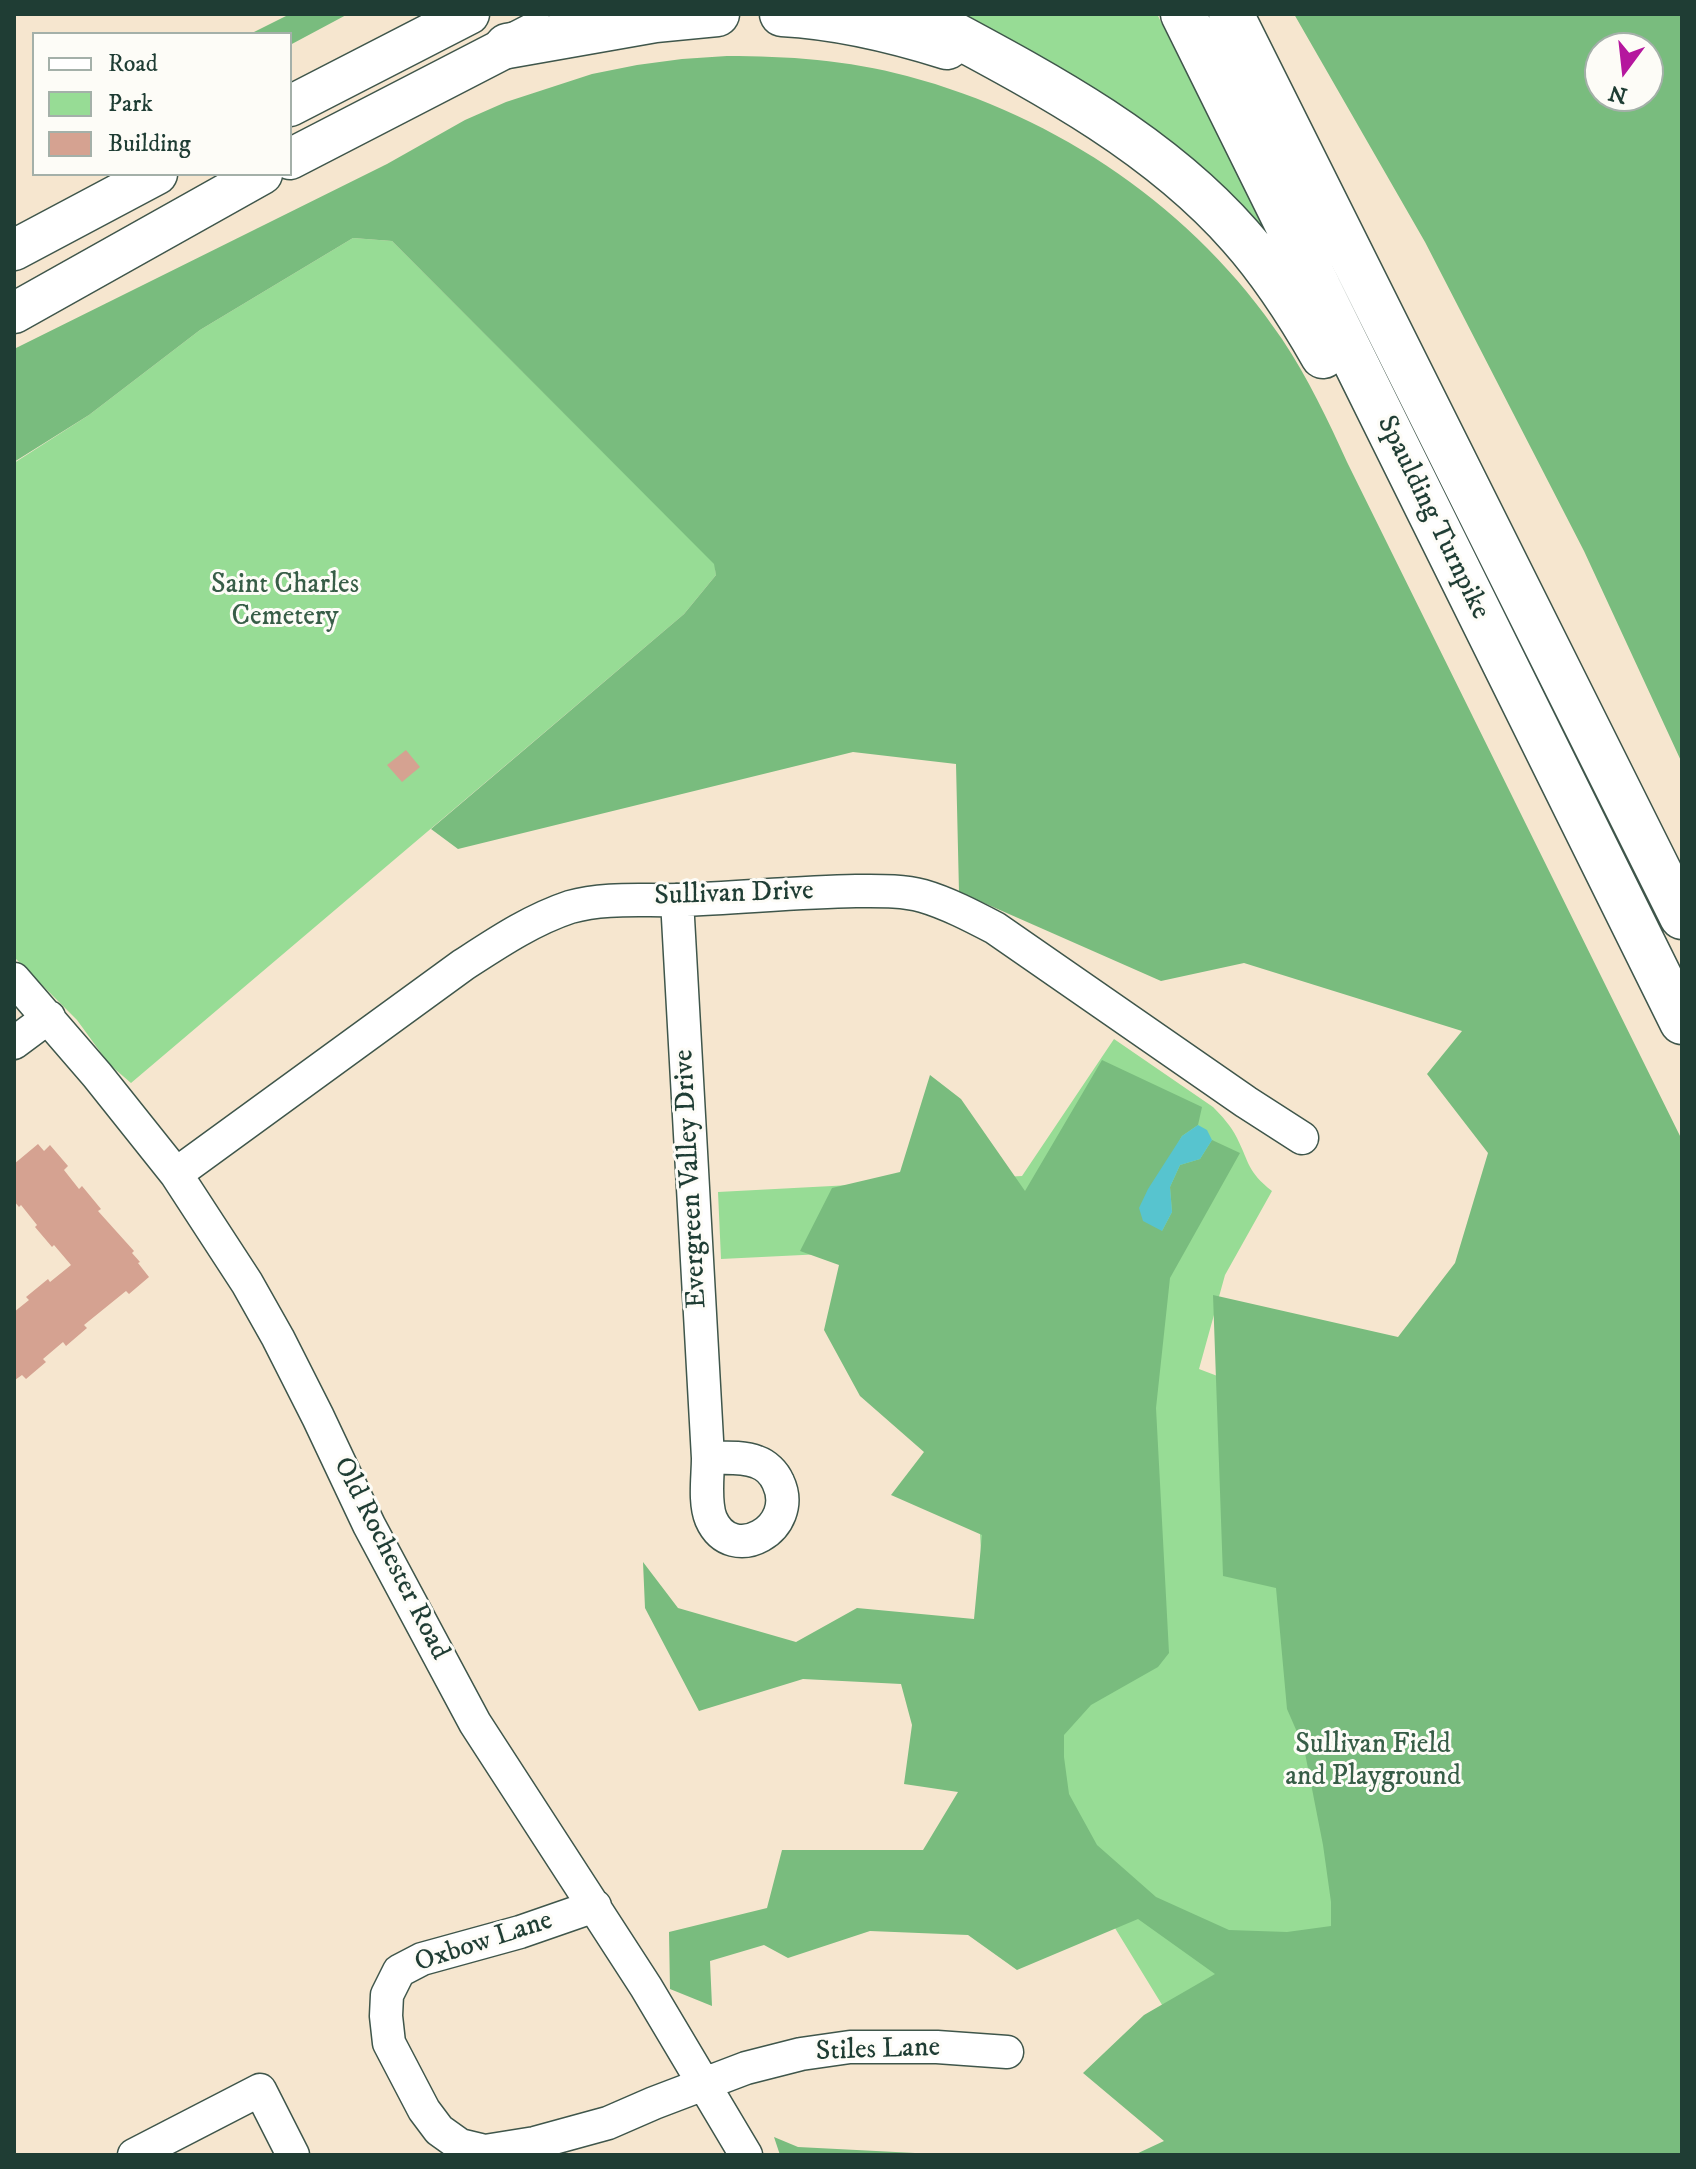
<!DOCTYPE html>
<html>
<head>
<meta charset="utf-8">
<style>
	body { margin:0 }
	#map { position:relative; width:1696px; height:2169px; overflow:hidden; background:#f6e6cf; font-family:"IM FELL DW Pica",serif }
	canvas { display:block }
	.frame { position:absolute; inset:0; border:16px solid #1f3d34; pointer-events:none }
	.legend { position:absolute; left:32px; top:32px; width:260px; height:144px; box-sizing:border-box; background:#fdfcf7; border:2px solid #a4b0a9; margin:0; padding:10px 14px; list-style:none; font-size:24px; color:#1f3d34 }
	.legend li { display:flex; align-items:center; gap:16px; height:40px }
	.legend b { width:40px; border:2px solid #a4b0a9 }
	.north { position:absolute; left:1584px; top:32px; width:80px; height:80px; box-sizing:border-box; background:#fdfcf7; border:2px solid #a4b0a9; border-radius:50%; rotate:195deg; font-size:22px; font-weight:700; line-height:32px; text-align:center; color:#1f3d34 }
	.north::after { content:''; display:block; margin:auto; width:28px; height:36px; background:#b5179e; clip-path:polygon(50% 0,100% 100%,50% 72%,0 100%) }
</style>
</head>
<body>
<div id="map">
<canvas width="1696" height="2169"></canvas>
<div class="frame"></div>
<ul class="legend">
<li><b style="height:10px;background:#fff"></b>Road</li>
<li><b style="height:22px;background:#97dc95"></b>Park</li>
<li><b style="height:22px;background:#d5a291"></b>Building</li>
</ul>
<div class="north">N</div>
</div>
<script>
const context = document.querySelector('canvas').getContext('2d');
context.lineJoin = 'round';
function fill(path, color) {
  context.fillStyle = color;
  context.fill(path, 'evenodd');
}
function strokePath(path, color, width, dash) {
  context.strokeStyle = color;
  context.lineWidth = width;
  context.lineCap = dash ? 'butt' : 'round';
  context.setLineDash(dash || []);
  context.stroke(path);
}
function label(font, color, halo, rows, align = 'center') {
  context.font = font + ' "IM FELL DW Pica",serif';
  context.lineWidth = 6;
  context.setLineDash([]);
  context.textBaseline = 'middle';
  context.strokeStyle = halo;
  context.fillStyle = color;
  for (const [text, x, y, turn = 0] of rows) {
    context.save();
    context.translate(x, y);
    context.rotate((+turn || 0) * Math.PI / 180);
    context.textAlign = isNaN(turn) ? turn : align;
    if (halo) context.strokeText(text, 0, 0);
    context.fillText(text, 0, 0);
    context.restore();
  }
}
fill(new Path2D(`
	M 933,14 L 1157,14 L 1279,257 Z
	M 353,238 L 392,241 L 715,564 L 716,575 L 684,614 L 131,1083 L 109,1064 L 77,1020 L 14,957 L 14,463 L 89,415 L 200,330 Z
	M 1114,1039 L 1213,1107 C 1222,1116 1231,1126 1237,1138 C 1250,1164 1247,1171 1272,1191 L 1225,1275 L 1199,1369 L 1443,1462 L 1682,2155 L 1254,2155 L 990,1724 L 965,1247 L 721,1259 L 718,1192 L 1022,1176 Z`), '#97dc95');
fill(new Path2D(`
	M 290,14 L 348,14 L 290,45 L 290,34 L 250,34 Z
	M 1294,14 L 1682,14 L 1682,763 L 1584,551 L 1425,242 ZM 1600,48 L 1648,48 L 1648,96 L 1600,96 Z
	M 727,56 C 787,56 848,60 907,76 C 1058,116 1195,209 1282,339 C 1308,378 1328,420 1347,462 L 1682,1140 L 1682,2155 L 1134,2155 L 1164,2141 L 1083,2073 L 1144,2015 L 1215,1974 L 1138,1919 L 1017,1970 L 968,1935 L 870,1931 L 788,1958 L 764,1945 L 710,1961 L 712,2006 L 670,1989 L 669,1932 L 767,1908 L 782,1850 L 923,1850 L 958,1792 L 904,1784 L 912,1725 L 901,1684 L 803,1679 L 699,1711 L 645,1608 L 643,1562 L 678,1608 L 796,1642 L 857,1608 L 974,1619 L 982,1535 L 891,1495 L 924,1452 L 860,1396 L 824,1330 L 839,1265 L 800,1251 L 832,1188 L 900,1172 L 930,1075 L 961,1099 L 1025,1191 L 1102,1060 L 1202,1107 L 1198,1125 L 1182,1136 L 1169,1159 L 1162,1231 L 1172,1212 L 1170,1187 L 1180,1165 L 1200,1159 L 1212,1140 L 1240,1153 L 1170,1278 L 1156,1408 L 1169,1653 L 1158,1667 L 1091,1705 L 1064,1735 L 1064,1757 L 1069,1794 L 1097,1845 L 1156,1897 L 1229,1930 L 1287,1932 L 1331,1926 L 1331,1902 L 1323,1845 L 1304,1748 L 1287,1709 L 1276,1588 L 1223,1576 L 1213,1295 L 1398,1337 L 1455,1263 L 1488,1153 L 1427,1074 L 1462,1031 L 1244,963 L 1161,981 L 959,892 L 956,764 L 853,752 L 458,849 L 431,829 L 684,614 L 716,575 L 714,564 L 392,241 L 353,238 L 200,330 L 89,415 L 14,462 L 14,349 L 387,164 L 465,120 L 506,102 L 592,74 L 637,65 L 682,59 Z
	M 774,2137 L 798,2147 L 954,2155 L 780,2155 Z`), '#79bc7e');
fill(new Path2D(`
	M 1198,1125 L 1207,1130 L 1212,1140 L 1200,1159 L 1180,1165 L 1170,1187 L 1172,1212 L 1162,1231 L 1143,1221 L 1139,1208 L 1148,1189 L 1182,1136 Z`), '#57c4cf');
fill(new Path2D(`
	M 406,750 L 420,767 L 402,782 L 387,765 Z
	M 38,1144 L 44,1151 L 50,1145 L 68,1166 L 64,1170 L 79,1189 L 82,1186 L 101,1209 L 98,1211 L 134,1251 L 132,1253 L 140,1262 L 138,1263 L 149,1277 L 129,1294 L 126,1291 L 84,1325 L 87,1328 L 66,1346 L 63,1342 L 43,1359 L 46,1362 L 26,1379 L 22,1375 L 15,1380 L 14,1312 L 29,1300 L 26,1297 L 48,1279 L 50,1282 L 71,1265 L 54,1245 L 52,1247 L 35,1227 L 37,1225 L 21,1205 L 19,1207 L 14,1201 L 14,1164 Z`), '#d5a291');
const minor = new Path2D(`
	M 677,900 L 708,1458 C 708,1477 704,1502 711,1519 C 732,1567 800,1528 778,1482 C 774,1473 766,1465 757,1462 C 742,1456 723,1458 708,1458
	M 14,979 L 97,1075 L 176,1174 L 247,1283 L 278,1338 L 318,1417 L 369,1525 L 475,1723 L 646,1987 L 746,2155
	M 14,1043 L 49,1017
	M 176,1174 L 463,965 C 497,943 531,920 570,907 C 605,897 643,901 679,900 C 738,898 797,892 856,891 C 878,891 901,890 923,896 C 947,903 972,916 995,928 L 1246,1102 L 1302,1138
	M 595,1906 L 520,1932 L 422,1959 L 399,1971 L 387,1995 L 386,2016 L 389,2043 L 424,2110 L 439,2130 L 460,2145 L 485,2151 L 535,2143 L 608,2123 L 654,2103 L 746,2068 L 801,2054 L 850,2047 L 937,2047 L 1007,2052
	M 134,2155 L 260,2090 L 293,2155`);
const major = new Path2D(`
	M 290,106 L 469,14
	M 290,159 L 536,32
	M 14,250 L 157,174
	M 14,313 L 262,174`);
const highway = new Path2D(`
	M 782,14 C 839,17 893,30 947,47
	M 916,14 C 1031,76 1153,137 1240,236 C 1273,273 1299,314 1323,356
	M 1183,14 L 1682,1022
	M 1231,14 L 1682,917
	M 507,46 L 655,20 L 717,14`);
strokePath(minor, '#3f564b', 35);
strokePath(major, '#3f564b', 43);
strokePath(highway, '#3f564b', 47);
strokePath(minor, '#fff', 32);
strokePath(major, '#fff', 40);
strokePath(highway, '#fff', 44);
label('28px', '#1f3d34', '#fdfcf7', [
	["Spaulding Turnpike",1432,518,64],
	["Sullivan Drive",734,895,-2],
	["Evergreen Valley Drive",692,1179,-93],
	["Old Rochester Road",390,1559,63],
	["Oxbow Lane",484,1943,-18],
	["Stiles Lane",878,2051,-2]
]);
label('28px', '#375d47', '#fdfcf7', [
	["Saint Charles",285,586],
	["Cemetery",285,618],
	["Sullivan Field",1373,1746],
	["and Playground",1373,1778]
]);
</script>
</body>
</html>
